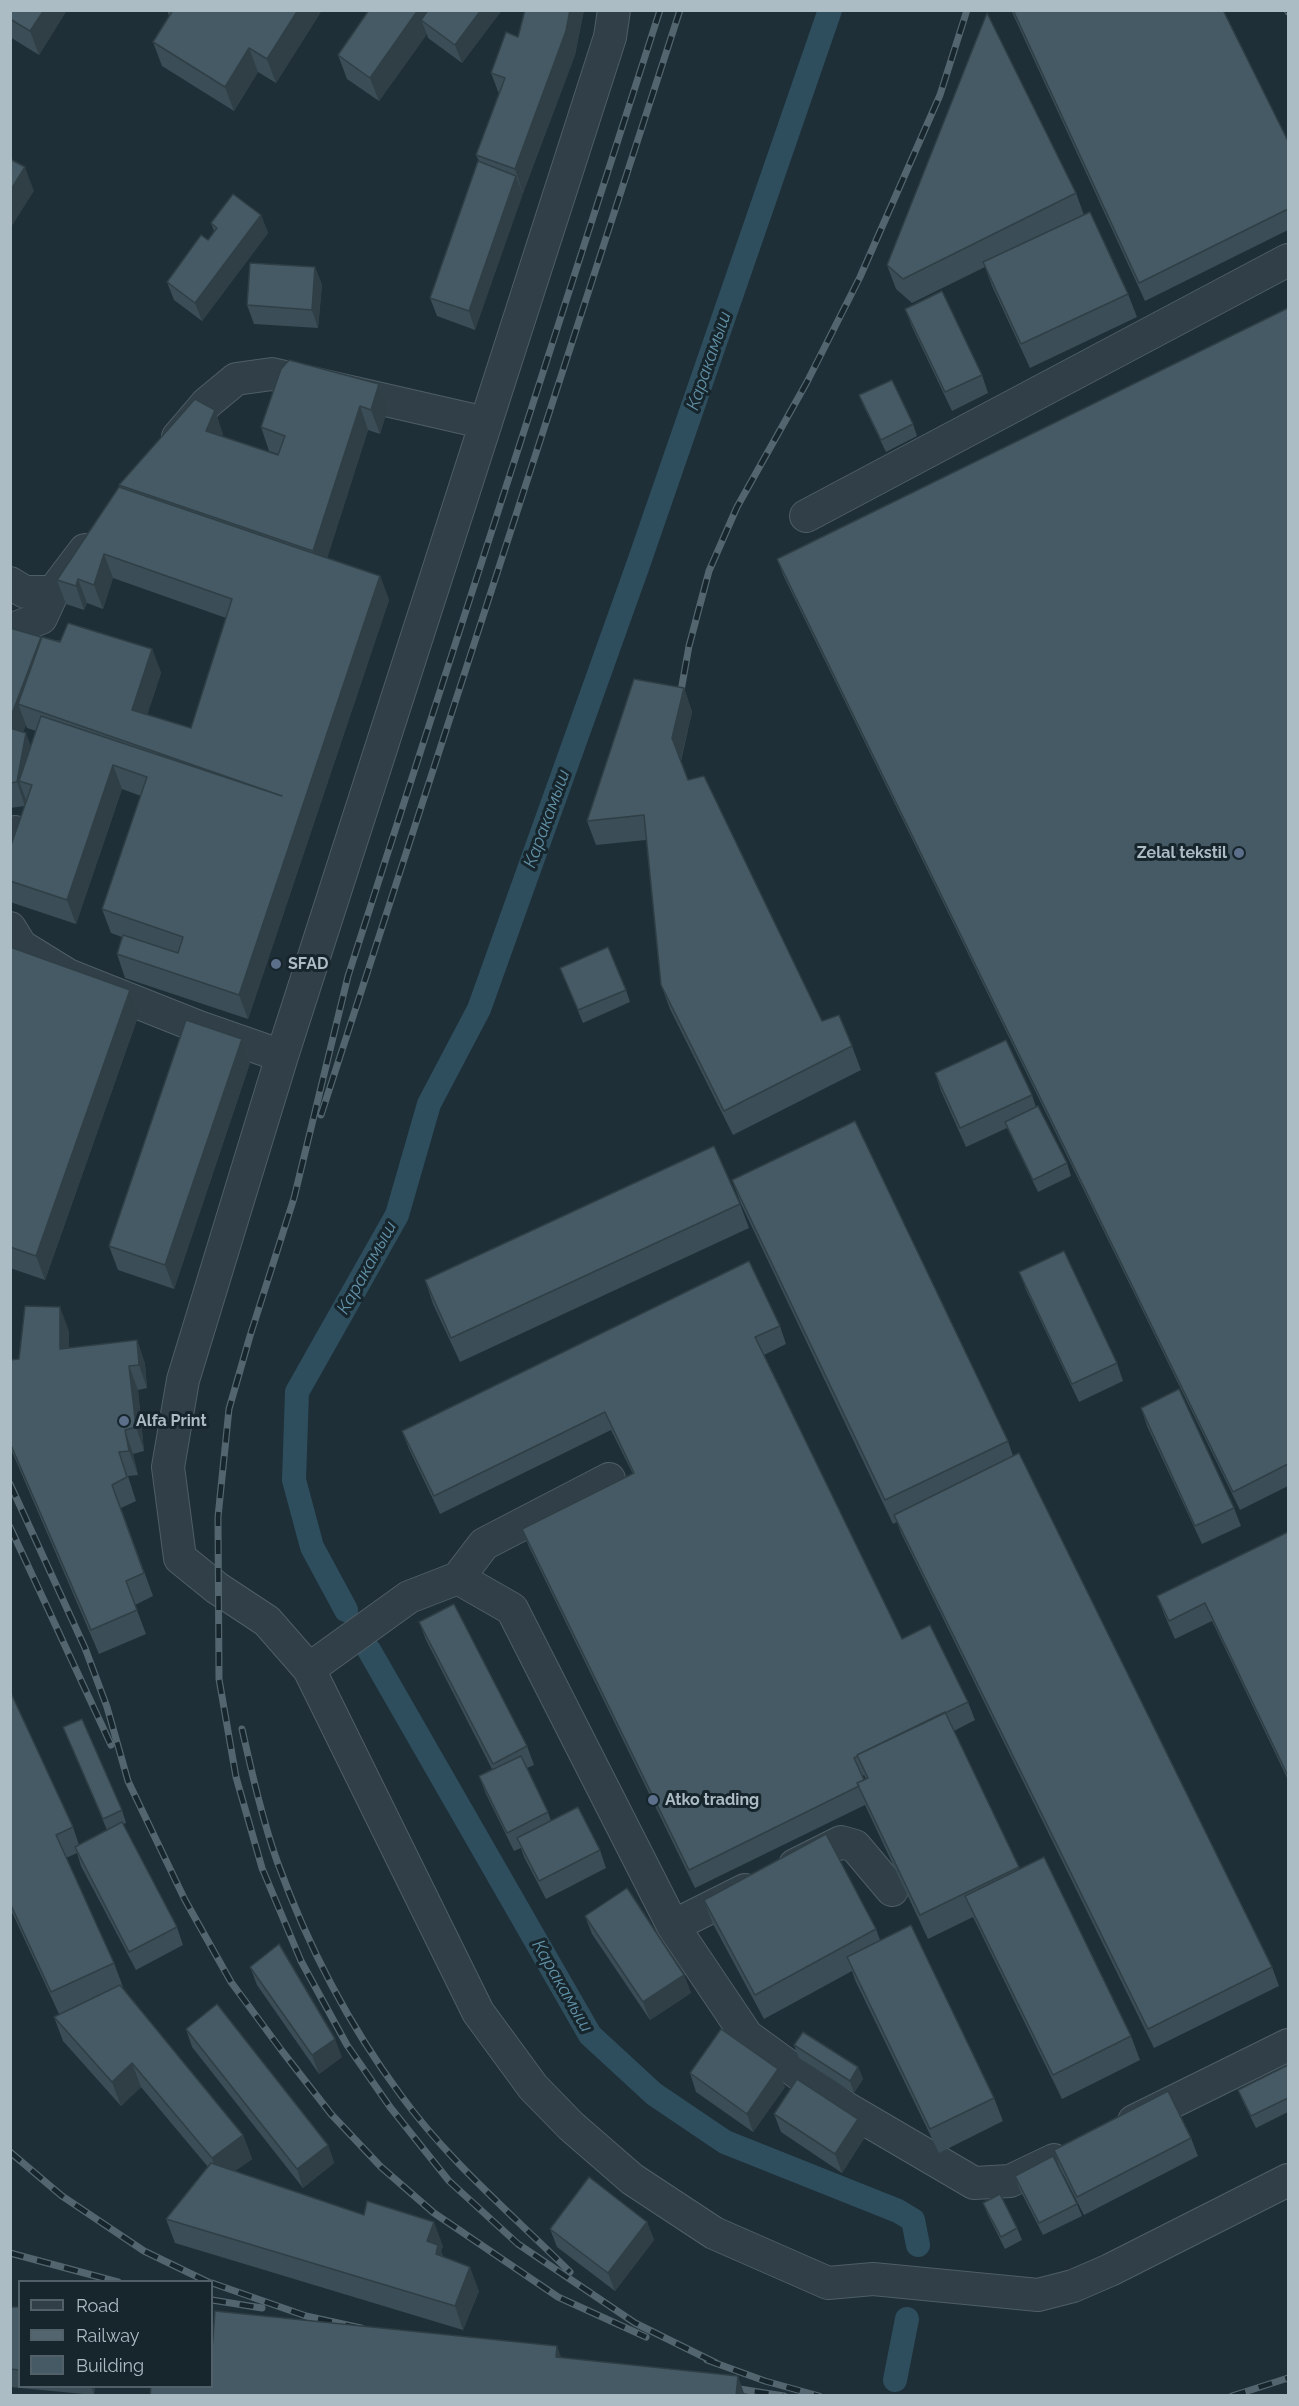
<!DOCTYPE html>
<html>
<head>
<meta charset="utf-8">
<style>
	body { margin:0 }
	#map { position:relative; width:1299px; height:2406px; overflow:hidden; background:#1e2f37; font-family:Raleway,sans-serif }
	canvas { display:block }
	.frame { position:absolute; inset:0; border:12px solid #abbcc5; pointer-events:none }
	.legend { position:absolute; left:18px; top:2280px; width:195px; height:108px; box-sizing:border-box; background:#17252c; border:2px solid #526169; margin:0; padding:8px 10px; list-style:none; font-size:18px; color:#abbcc5 }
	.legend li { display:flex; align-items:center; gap:12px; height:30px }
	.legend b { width:30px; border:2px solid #526169 }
</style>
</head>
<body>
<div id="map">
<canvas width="1299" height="2406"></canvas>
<div class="frame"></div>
<ul class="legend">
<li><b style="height:8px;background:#314048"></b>Road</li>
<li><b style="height:8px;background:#53666f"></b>Railway</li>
<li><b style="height:16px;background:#455a64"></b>Building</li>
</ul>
</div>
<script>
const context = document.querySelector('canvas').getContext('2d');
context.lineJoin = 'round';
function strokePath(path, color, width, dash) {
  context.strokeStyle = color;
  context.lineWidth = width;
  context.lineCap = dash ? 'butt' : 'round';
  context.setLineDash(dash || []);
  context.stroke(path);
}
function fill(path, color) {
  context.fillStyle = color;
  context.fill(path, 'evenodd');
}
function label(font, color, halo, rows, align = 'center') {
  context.font = font + ' Raleway,sans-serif';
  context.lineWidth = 6;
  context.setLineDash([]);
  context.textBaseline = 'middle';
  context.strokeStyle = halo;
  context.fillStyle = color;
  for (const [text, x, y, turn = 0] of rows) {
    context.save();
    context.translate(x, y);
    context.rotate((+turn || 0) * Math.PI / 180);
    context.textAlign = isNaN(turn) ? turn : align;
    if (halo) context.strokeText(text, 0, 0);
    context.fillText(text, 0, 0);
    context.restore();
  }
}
strokePath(new Path2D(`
	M 346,1610 L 312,1547 L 294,1480 L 297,1392 L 397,1215 L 429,1104 L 479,1009 L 638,565 L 830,10
	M 369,1650 L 590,2035 L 654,2094 L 725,2142 L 898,2211 L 913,2220 L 918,2245
	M 895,2380 L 907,2319`), '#2e4e5e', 24);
const minor = new Path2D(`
	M 614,10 L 610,37 L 282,1056 L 183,1380 L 168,1467 L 180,1558 L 217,1588 L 267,1621 L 309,1669 L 478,2012 L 533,2087 L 571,2126 L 632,2179 L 714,2233 L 828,2283 L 873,2279 L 1038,2295 L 1073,2286 L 1110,2270 L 1288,2180
	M 178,437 L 207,403 L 236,379 L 272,374 L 486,423
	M 806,516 L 1288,260
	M 10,583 L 25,592 L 53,592 L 85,550
	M 10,630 L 41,618 L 53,592
	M 10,859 L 15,832
	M 10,928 L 21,946 L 68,975 L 199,1027 L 282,1056
	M 458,1578 L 484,1544 L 609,1479
	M 309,1669 L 409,1597 L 458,1578 L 512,1609 L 673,1926 L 747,2036 L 846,2108 L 974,2183 L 1010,2181 L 1054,2160
	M 795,1865 L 841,1842 L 855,1846 L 892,1890
	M 673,1926 L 745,1890
	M 1134,2121 L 1288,2045`);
strokePath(minor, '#4f5e66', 34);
strokePath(minor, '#314048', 32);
const rail = new Path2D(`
	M 660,10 L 348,976 L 294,1198 L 250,1336 L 229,1409 L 218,1517 L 219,1679 L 236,1777 L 262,1868 L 301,1961 L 347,2045 L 390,2107 L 449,2181 L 518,2244 L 635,2323 L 716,2363
	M 1287,10 L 1288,12
	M 679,702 L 689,646 L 709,571 L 737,507 L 807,382 L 860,277 L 940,95 L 967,10
	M 321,1115 L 680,10
	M 10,1484 L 85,1648 L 107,1707 L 128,1781 L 185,1900 L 231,1982 L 282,2051 L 331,2114 L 381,2167 L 434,2213 L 558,2297 L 646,2337
	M 10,1527 L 111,1745
	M 242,1729 C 252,1773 262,1818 277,1861 C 307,1944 348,2024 400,2094 C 448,2161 513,2215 570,2272
	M 10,2152 L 62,2196 L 144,2251 L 208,2282
	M 10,2253 L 118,2282
	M 212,2283 L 306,2316 L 361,2328
	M 212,2300 L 262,2308
	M 707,2360 L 765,2381 L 819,2396
	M 727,2387 L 784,2396
	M 1232,2396 L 1288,2378`);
strokePath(rail, '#53666f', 7);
strokePath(rail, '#17252c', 4.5, [14]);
fill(new Path2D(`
	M 10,10 L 67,10 L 39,55 L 10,37 Z
	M 167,10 L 322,10 L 276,83 L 258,72 L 234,111 L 162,66 L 153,42 L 169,16 Z
	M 369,10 L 502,10 L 462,63 L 428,38 L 427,34 L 379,101 L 347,79 L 338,55 Z
	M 525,10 L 584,10 L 575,55 L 523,193 L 522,193 L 475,330 L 437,316 L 430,298 L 479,161 L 476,155 L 499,94 L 491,73 L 518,37 Z
	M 1011,10 L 1223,10 L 1288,141 L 1288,230 L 1145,301 Z
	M 1076,193 L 1084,215 L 1128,294 L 1137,317 L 1030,368 L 992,286 L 985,267 L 912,303 L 896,289 L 887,265 Z
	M 261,215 L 268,233 L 202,321 L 174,300 L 167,282 L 208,240 L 214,231 L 211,223 Z
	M 315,267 L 322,285 L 318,328 L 254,324 L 247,305 Z
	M 1288,308 L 1288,1486 L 1240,1510 L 784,577 L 777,559 Z
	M 905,309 L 982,375 L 988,393 L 952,411 L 912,327 Z
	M 379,384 L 388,408 L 380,434 L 368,430 L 327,558 L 380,576 L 389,600 L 248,1019 L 125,978 L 117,954 L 122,937 L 111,933 L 102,909 L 141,796 L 122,789 L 76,924 L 10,902 L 10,848 L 25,806 L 10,808 L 10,628 L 41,637 L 42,639 L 152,649 L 161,673 L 147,715 L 191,728 L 226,618 L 113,578 L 103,609 L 87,603 L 84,610 L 66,604 L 57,580 L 120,487 L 119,485 L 223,434 L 222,436 L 278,455 L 278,454 L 269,451 L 261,427 ZM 26,725 L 27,728 L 36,731 L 31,747 L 23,732 Z
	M 859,395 L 913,424 L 917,436 L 886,452 L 864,407 Z
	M 684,688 L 692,712 L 681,761 L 688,780 L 822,1021 L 852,1046 L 861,1070 L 733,1135 L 670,1009 L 661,985 L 646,840 L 596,845 L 587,821 Z
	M 10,947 L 130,990 L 139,1014 L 45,1280 L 10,1268 Z
	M 560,968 L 626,990 L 630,1002 L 583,1023 Z
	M 242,1039 L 250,1063 L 174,1289 L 118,1270 L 109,1246 Z
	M 935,1073 L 1032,1095 L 1036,1107 L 1067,1163 L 1071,1176 L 1038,1192 L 1007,1128 L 966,1147 L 941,1091 Z
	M 732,1180 L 1008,1441 L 1013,1456 L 1272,1967 L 1279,1986 L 1154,2048 L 901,1533 L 897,1522 L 893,1524 L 741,1204 Z
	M 740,1204 L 749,1228 L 460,1362 L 433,1304 L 425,1280 Z
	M 1019,1272 L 1117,1363 L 1123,1381 L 1079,1402 L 1026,1290 Z
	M 780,1326 L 786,1344 L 764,1355 L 902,1639 L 968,1702 L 975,1720 L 954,1731 L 1019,1869 L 1131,2036 L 1140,2060 L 1062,2099 L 973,1917 L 928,1939 L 865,1805 L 695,1888 L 529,1547 L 522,1529 L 633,1474 L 611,1430 L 440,1514 L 409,1449 L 402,1431 ZM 864,1775 L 866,1779 L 864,1780 L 862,1776 Z
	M 69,1331 L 69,1348 L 137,1340 L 145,1364 L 147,1388 L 138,1390 L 144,1451 L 133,1454 L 138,1475 L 128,1476 L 136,1501 L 121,1508 L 153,1596 L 135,1605 L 146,1634 L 99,1654 L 10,1447 L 10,1360 L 19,1359 Z
	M 1141,1408 L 1234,1508 L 1241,1526 L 1202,1544 L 1147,1426 Z
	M 1288,1532 L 1288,1780 L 1212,1621 L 1175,1639 L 1164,1614 L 1157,1596 Z
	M 419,1622 L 527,1746 L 534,1765 L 527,1768 L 548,1812 L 551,1821 L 600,1850 L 606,1868 L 546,1899 L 524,1857 L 521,1848 L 514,1851 L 486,1794 L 479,1776 L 492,1769 L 426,1640 Z
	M 10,1691 L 73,1827 L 79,1845 L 107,1830 L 63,1727 L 122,1810 L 126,1823 L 123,1824 L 177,1927 L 183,1945 L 136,1970 L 81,1866 L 77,1853 L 66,1858 L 114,1963 L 123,1987 L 122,1988 L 243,2135 L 252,2159 L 235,2171 L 443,2246 L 441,2251 L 443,2256 L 479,2291 L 463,2330 L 175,2243 L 166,2219 L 208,2167 L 141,2087 L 121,2106 L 63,2041 L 54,2017 L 59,2014 L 10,1908 Z
	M 704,1900 L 876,1929 L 880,1940 L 994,2098 L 1003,2121 L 939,2153 L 855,1980 L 852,1971 L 764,2019 L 713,1924 Z
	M 585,1916 L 684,1975 L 691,1993 L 650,2020 L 592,1934 Z
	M 250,1967 L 342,2057 L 319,2074 L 257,1985 Z
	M 186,2029 L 328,2145 L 334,2163 L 303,2188 L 192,2047 Z
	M 794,2045 L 858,2067 L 863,2079 L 854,2093 L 799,2058 Z
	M 1288,2065 L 1288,2112 L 1256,2128 L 1243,2102 L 1238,2090 Z
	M 690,2073 L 785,2087 L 753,2132 L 696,2092 Z
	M 774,2114 L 865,2137 L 842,2173 L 781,2132 Z
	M 1191,2138 L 1198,2156 L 1084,2215 L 1060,2168 L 1054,2150 Z
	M 1015,2176 L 1077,2204 L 1082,2216 L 1043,2235 L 1019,2188 Z
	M 983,2203 L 1017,2228 L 1022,2240 L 1005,2249 L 988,2215 Z
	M 647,2222 L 654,2240 L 615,2291 L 557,2247 L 550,2229 Z
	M 10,2307 L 20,2307 L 20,2386 L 95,2386 L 94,2395 L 10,2387 Z`), '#3b4d56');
fill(new Path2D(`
	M 44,10 L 67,10 L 39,55 L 30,31 Z
	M 298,10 L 322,10 L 276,83 L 267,59 Z
	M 418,10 L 443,10 L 421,20 L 427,34 L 379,101 L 370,78 Z
	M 481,10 L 502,10 L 462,63 L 455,45 Z
	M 570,10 L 584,10 L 575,55 L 523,193 L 515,169 Z
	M 249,48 L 258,72 L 234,111 L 225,87 Z
	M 25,167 L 34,191 L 10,229 L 10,191 Z
	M 516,176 L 523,194 L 475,330 L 469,311 Z
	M 261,215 L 268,233 L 202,321 L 195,303 Z
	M 315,267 L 322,285 L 318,328 L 312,310 Z
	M 379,384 L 388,408 L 380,434 L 371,410 Z
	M 360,406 L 368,430 L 322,575 L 313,551 Z
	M 215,410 L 223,434 L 214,454 L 206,431 Z
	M 104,554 L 113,578 L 103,609 L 94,585 Z
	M 380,576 L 389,600 L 248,1019 L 239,995 Z
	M 78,579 L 87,603 L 84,610 L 76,586 Z
	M 41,637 L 50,661 L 18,704 L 26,725 L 16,751 L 10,735 L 10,719 Z
	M 152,649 L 161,673 L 141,734 L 132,710 Z
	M 684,688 L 692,712 L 680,762 L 672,738 Z
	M 26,733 L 35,757 L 19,781 L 26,800 L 25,806 L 17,782 Z
	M 113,765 L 122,789 L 76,924 L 67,900 Z
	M 130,990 L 139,1014 L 45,1280 L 36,1256 Z
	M 242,1039 L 250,1063 L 174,1289 L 165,1265 Z
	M 60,1307 L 69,1331 L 69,1373 L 60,1349 Z
	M 137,1340 L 145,1364 L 147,1388 L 139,1365 Z
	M 129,1366 L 138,1390 L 144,1451 L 136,1427 Z
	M 125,1430 L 133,1454 L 138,1475 L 129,1451 Z
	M 684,1975 L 691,1993 L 650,2020 L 643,2002 Z
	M 335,2039 L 342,2057 L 319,2074 L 312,2055 Z
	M 132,2063 L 141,2087 L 121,2106 L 112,2082 Z
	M 858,2067 L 863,2079 L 854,2093 L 850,2081 Z
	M 778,2069 L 785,2087 L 753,2132 L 747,2114 Z
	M 858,2119 L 865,2137 L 842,2173 L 835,2154 Z
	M 243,2135 L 252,2159 L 220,2182 L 212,2158 Z
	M 328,2145 L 334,2163 L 303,2188 L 297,2169 Z
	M 434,2222 L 443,2246 L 441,2251 L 447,2269 L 427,2241 Z
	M 647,2222 L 654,2240 L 615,2291 L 608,2273 Z
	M 470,2267 L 479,2291 L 463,2330 L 455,2306 Z
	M 557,2346 L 566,2370 L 556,2357 Z
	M 738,2376 L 745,2396 L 736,2396 Z
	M 91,2386 L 95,2386 L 94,2395 Z`), '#303f46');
const building = new Path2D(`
	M 10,10 L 44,10 L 30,31 L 10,19 Z
	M 173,10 L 298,10 L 267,59 L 249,48 L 225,87 L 153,42 Z
	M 369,10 L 418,10 L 370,78 L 338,55 Z
	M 428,10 L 481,10 L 455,45 L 421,20 Z
	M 525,10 L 570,10 L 566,31 L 515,169 L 476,155 L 505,78 L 491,73 L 506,32 L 518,37 Z
	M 1013,10 L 1223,10 L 1288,141 L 1288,209 L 1139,283 Z
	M 987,13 L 1076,193 L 903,279 L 887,265 Z
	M 10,159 L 25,167 L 10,191 Z
	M 478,161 L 516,176 L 469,311 L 430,298 Z
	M 233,194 L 261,215 L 195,303 L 167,282 L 201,235 L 208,240 L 217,228 L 211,223 Z
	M 1090,212 L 1128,294 L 1021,344 L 983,262 Z
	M 250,263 L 315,267 L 312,310 L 247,305 Z
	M 942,291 L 982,375 L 945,392 L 905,309 Z
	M 1288,308 L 1288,1464 L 1233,1492 L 777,559 Z
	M 289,360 L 379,384 L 371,410 L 360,406 L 313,551 L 119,485 L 195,399 L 215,410 L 206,431 L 278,455 L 285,436 L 261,427 L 281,369 Z
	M 892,380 L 913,424 L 881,440 L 859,395 Z
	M 119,487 L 380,576 L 239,995 L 117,954 L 123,935 L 178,953 L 183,937 L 102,909 L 147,777 L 113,765 L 67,900 L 10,881 L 10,848 L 32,785 L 19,781 L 41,716 L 282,796 L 18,704 L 42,637 L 60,642 L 68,623 L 152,649 L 132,710 L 191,728 L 232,599 L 104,554 L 94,585 L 78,579 L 76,586 L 57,580 Z
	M 10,628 L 41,637 L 10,719 Z
	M 634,679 L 684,688 L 672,738 L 688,780 L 704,776 L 822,1021 L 839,1015 L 852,1046 L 724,1111 L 661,985 L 644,815 L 587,821 Z
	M 10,728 L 26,733 L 17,782 L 10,783 Z
	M 10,947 L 130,990 L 36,1256 L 10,1247 Z
	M 608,947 L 626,990 L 578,1010 L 560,968 Z
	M 186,1020 L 242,1039 L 165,1265 L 109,1246 Z
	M 1006,1040 L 1032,1095 L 960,1128 L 935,1073 Z
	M 1038,1106 L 1067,1163 L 1033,1180 L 1005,1122 Z
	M 855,1121 L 1008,1441 L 885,1500 L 732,1180 Z
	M 714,1146 L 740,1204 L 451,1338 L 425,1280 Z
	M 1064,1251 L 1117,1363 L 1072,1384 L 1019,1272 Z
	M 749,1261 L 780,1326 L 755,1337 L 902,1639 L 930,1625 L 968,1702 L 857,1755 L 858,1756 L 854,1758 L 864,1780 L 857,1783 L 859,1786 L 689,1870 L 522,1529 L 634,1473 L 605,1412 L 434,1496 L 402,1431 Z
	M 25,1306 L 60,1307 L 60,1349 L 137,1340 L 139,1365 L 129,1366 L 136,1427 L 125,1430 L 129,1451 L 119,1452 L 127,1477 L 112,1485 L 144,1573 L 126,1581 L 137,1610 L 91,1630 L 10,1443 L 10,1360 L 19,1359 Z
	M 1179,1389 L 1234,1508 L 1195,1526 L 1141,1408 Z
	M 1019,1453 L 1272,1967 L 1148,2029 L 894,1515 Z
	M 1288,1532 L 1288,1776 L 1205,1603 L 1169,1621 L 1157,1596 Z
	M 454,1604 L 527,1746 L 493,1764 L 419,1622 Z
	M 10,1691 L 73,1827 L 56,1835 L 114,1963 L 51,1992 L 10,1903 Z
	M 945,1712 L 1019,1867 L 920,1915 L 857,1783 L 868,1778 L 857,1755 Z
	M 82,1719 L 122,1810 L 103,1819 L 63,1727 Z
	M 521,1756 L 548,1812 L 507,1833 L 479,1776 Z
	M 578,1807 L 600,1850 L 539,1881 L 517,1838 Z
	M 122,1822 L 177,1927 L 129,1952 L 75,1847 Z
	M 826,1834 L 876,1929 L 755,1995 L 704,1900 Z
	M 1044,1857 L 1131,2036 L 1053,2075 L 965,1896 Z
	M 627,1888 L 684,1975 L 643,2002 L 585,1916 Z
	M 911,1925 L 994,2098 L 930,2129 L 847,1957 Z
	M 279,1944 L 335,2039 L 312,2055 L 250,1967 Z
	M 120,1985 L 243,2135 L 212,2158 L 132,2063 L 112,2082 L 54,2017 Z
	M 217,2004 L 328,2145 L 297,2169 L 186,2029 Z
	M 721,2029 L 778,2069 L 747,2114 L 690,2073 Z
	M 803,2032 L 858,2067 L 850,2081 L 794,2045 Z
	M 1288,2065 L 1288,2098 L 1251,2116 L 1238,2090 Z
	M 797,2079 L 858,2119 L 835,2154 L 774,2114 Z
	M 1168,2091 L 1191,2138 L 1077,2197 L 1054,2150 Z
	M 1053,2156 L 1077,2204 L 1039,2223 L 1015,2176 Z
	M 211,2163 L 364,2215 L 367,2201 L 434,2222 L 427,2241 L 438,2245 L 436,2254 L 470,2267 L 455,2306 L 166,2219 Z
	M 589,2177 L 647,2222 L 608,2273 L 550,2229 Z
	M 1000,2194 L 1017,2228 L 1001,2237 L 983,2203 Z
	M 10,2307 L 20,2307 L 20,2370 L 10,2369 Z
	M 215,2311 L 557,2346 L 556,2357 L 738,2376 L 736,2396 L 150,2396 L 151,2386 L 212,2386 L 212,2350 Z`);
fill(building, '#455a64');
strokePath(building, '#303f46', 1.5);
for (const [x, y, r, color] of [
	[1239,853,6,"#5c6f8a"],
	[276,964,6,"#5c6f8a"],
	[124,1421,6,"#5c6f8a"],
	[653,1800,6,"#5c6f8a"]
]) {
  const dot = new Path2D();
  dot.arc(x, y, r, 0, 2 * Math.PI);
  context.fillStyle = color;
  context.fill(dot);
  strokePath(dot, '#17252c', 2);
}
label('bold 16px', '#abbcc5', '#17252c', [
	["Zelal tekstil",1227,853,"right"],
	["SFAD",288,964],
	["Alfa Print",136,1421],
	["Atko trading",665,1800]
], 'left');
label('italic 18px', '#6191a7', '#17252c', [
	["Каракамыш",709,361,-71],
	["Каракамыш",547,819,-70],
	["Каракамыш",367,1268,-61],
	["Каракамыш",562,1986,60]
]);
</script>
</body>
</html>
